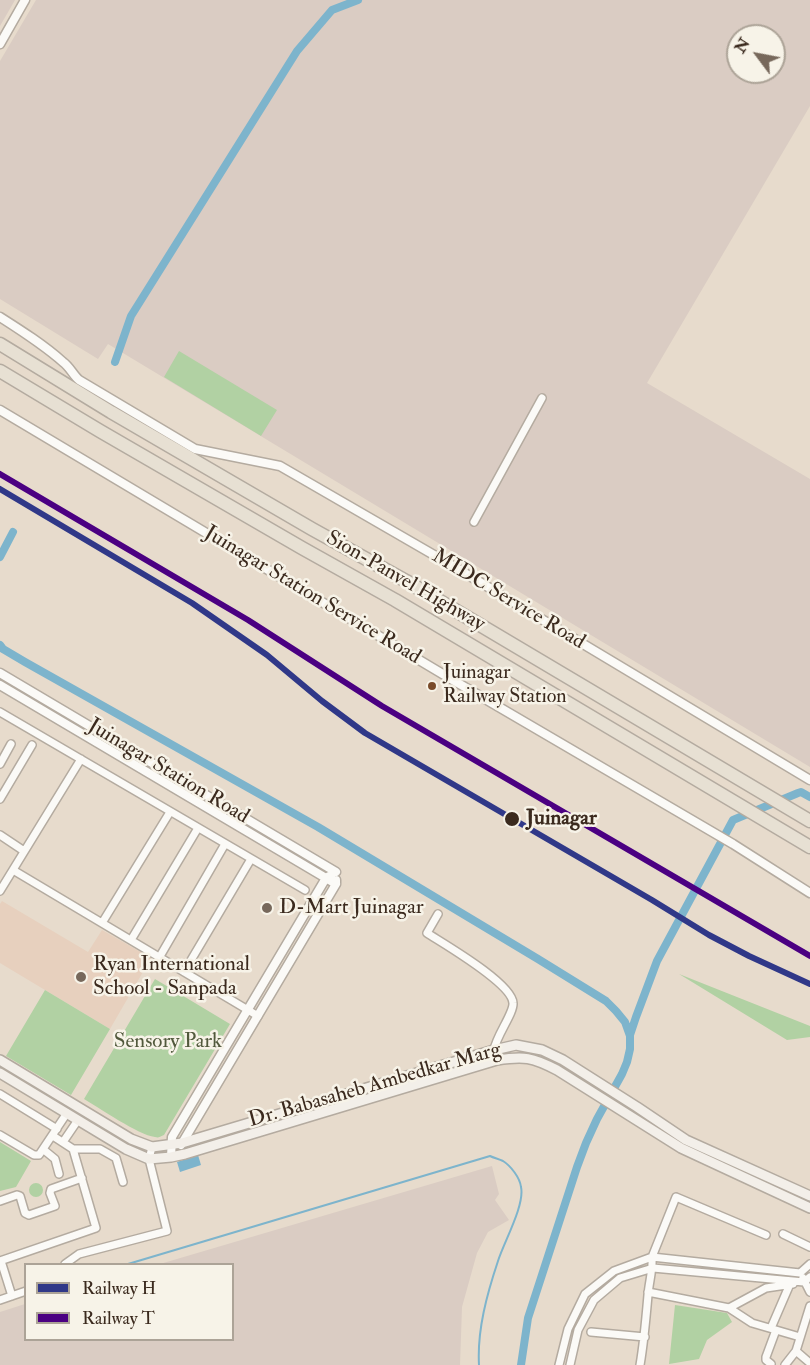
<!DOCTYPE html>
<html>
<head>
<meta charset="utf-8">
<style>
	body { margin:0 }
	#map { position:relative; width:810px; height:1365px; overflow:hidden; background:#e7dbcc; font-family:"IM FELL Double Pica",serif }
	canvas { display:block }
	.legend { position:absolute; left:24px; top:1263px; width:210px; height:78px; box-sizing:border-box; background:#f7f3e8; border:2px solid #aca397; margin:0; padding:8px 10px; list-style:none; font-size:18px; color:#3b2a1e }
	.legend li { display:flex; align-items:center; gap:12px; height:30px }
	.legend b { width:30px; border:2px solid #aca397 }
	.north { position:absolute; left:726px; top:24px; width:60px; height:60px; box-sizing:border-box; background:#f7f3e8; border:2px solid #aca397; border-radius:50%; rotate:302deg; font-size:16px; font-weight:700; line-height:24px; text-align:center; color:#3b2a1e }
	.north::after { content:''; display:block; margin:auto; width:21px; height:27px; background:#77685b; clip-path:polygon(50% 0,100% 100%,50% 72%,0 100%) }
</style>
</head>
<body>
<div id="map">
<canvas width="810" height="1365"></canvas>
<ul class="legend">
<li><b style="height:8px;background:#303888"></b>Railway H</li>
<li><b style="height:8px;background:#4b0082"></b>Railway T</li>
</ul>
<div class="north">N</div>
</div>
<script>
const context = document.querySelector('canvas').getContext('2d');
context.lineJoin = 'round';
function fill(path, color) {
  context.fillStyle = color;
  context.fill(path, 'evenodd');
}
function strokePath(path, color, width, dash) {
  context.strokeStyle = color;
  context.lineWidth = width;
  context.lineCap = dash ? 'butt' : 'round';
  context.setLineDash(dash || []);
  context.stroke(path);
}
function label(font, color, halo, rows, align = 'center') {
  context.font = font + ' "IM FELL Double Pica",serif';
  context.lineWidth = 5;
  context.setLineDash([]);
  context.textBaseline = 'middle';
  context.strokeStyle = halo;
  context.fillStyle = color;
  for (const [text, x, y, turn = 0] of rows) {
    context.save();
    context.translate(x, y);
    context.rotate((+turn || 0) * Math.PI / 180);
    context.textAlign = isNaN(turn) ? turn : align;
    if (halo) context.strokeText(text, 0, 0);
    context.fillText(text, 0, 0);
    context.restore();
  }
}
fill(new Path2D(`
	M 2,901 L 88,952 L 102,930 L 151,958 L 110,1029 L 0,963 L 0,904 Z`), '#e7d0be');
fill(new Path2D(`
	M 0,0 L 15,0 L 0,26 Z
	M 36,0 L 810,0 L 810,106 L 647,383 L 810,479 L 810,767 L 108,344 L 98,359 L 0,299 L 0,61 ZM 738,36 L 774,36 L 774,72 L 738,72 Z
	M 492,1166 L 499,1194 L 495,1200 L 509,1220 L 488,1232 L 477,1253 L 462,1307 L 460,1365 L 0,1365 L 0,1312 L 25,1304 L 26,1340 L 232,1340 L 232,1264 L 160,1264 Z`), '#daccc3');
fill(new Path2D(`
	M 179,351 L 277,410 L 261,436 L 164,377 Z
	M 679,974 L 810,1026 L 810,1037 L 787,1040 Z
	M 155,979 L 230,1024 L 164,1135 C 159,1137 159,1138 155,1137 C 138,1135 100,1108 84,1099 Z
	M 45,990 L 110,1029 L 71,1095 L 6,1056 Z
	M 0,1142 L 31,1161 L 16,1187 L 0,1191 Z
	M29 1190a7 7 0 1 1 14 0a7 7 0 1 1-14 0Z
	M 675,1305 L 727,1313 L 732,1322 L 707,1340 L 699,1359 L 669,1364 Z`), '#b1d1a3');
fill(new Path2D(`
	M 198,1155 L 201,1165 L 180,1172 L 177,1162 Z`), '#7db4cc');
strokePath(new Path2D(`
	M 128,1264 L 490,1156 C 494,1158 499,1159 503,1161 C 511,1166 520,1178 521,1187 C 525,1205 504,1242 498,1261 C 487,1294 477,1330 479,1365`), '#7db4cc', 2);
strokePath(new Path2D(`
	M 115,362 L 131,316 L 297,51 L 332,10 L 358,0
	M 0,557 L 13,532
	M 0,645 L 3,649 L 25,662 L 318,827 L 538,959 L 606,1001 L 616,1011 L 625,1022 L 630,1036 L 630,1049 L 627,1062 L 622,1074 L 597,1119 L 586,1143 L 577,1167 L 528,1318 L 521,1365
	M 630,1035 L 636,1017 L 657,961 L 733,820 L 798,793 L 801,792 L 810,797`), '#7db4cc', 8);
const minor = new Path2D(`
	M 474,522 L 542,398
	M 0,712 L 305,890
	M 0,764 L 11,744
	M 0,799 L 32,745
	M 0,835 L 24,851
	M 13,870 L 258,1016
	M 0,891 L 81,759
	M 438,914 L 427,933 C 444,944 512,983 513,1003 C 514,1013 496,1036 494,1050
	M 102,923 L 170,812
	M 131,940 L 198,828
	M 159,958 L 225,844
	M 184,972 L 251,859
	M 0,1094 L 57,1129
	M 0,1135 L 34,1155 L 39,1155 L 67,1113
	M 63,1142 L 78,1120
	M 73,1149 L 100,1149 L 116,1158 L 123,1182
	M 44,1150 L 55,1159 L 59,1174
	M 0,1201 L 17,1195 L 20,1196 L 25,1213 L 29,1215 L 55,1206 L 50,1193 L 51,1189 L 82,1178
	M 783,1234 L 810,1247
	M 0,1261 L 96,1228 L 73,1149 L 53,1136
	M 1,1261 L 12,1296
	M 65,1264 L 79,1254 L 167,1231 L 149,1159 L 152,1147
	M 803,1278 L 810,1292
	M 648,1292 L 729,1308 L 752,1323 L 800,1337
	M 0,1300 L 26,1291
	M 810,1306 L 796,1351 L 810,1363
	M 729,1308 L 766,1288 L 793,1284
	M 771,1328 L 790,1284
	M 591,1332 L 645,1337
	M 771,1364 L 766,1360 L 766,1357 L 776,1330
	M 559,1365 L 568,1329 L 585,1294 L 614,1271 L 652,1257 L 800,1273 L 810,1264
	M 570,1365 L 578,1330 L 594,1300 L 620,1278 L 653,1268 L 804,1282 L 810,1277
	M 640,1365 C 644,1342 646,1318 648,1295 C 649,1282 653,1270 652,1257 L 676,1197 L 766,1235
	M 785,1365 L 796,1351`);
const tertiary = new Path2D(`
	M 0,44 L 25,0
	M 0,317 C 22,331 44,345 63,362 C 70,367 73,375 79,380 L 195,449 L 280,466 L 453,566 L 810,780
	M 0,410 L 451,679 L 733,844 L 810,893
	M 0,673 L 336,872
	M 0,685 L 336,884
	M 181,1145 L 336,884 L 336,880
	M 171,1157 L 172,1137 L 326,878 L 331,875`);
const secondary = new Path2D(`
	M 0,1060 L 131,1139 L 152,1147 L 182,1143 L 494,1050 L 516,1045 L 542,1050 L 563,1060 L 637,1107 L 686,1140 L 810,1196
	M 0,1073 L 126,1149 L 149,1159 L 171,1157 L 185,1154 L 497,1060 C 524,1056 532,1057 557,1070 L 681,1148 L 810,1208`);
const motorway = new Path2D(`
	M 0,344 L 111,412 L 312,529 L 406,581 L 810,821
	M 0,371 L 100,431 L 302,548 L 395,600 L 810,847`);
strokePath(minor, '#b4aba0', 10);
strokePath(tertiary, '#b4aba0', 11);
strokePath(secondary, '#b4aba0', 12);
strokePath(motorway, '#b4aba0', 15);
strokePath(minor, '#fbfaf7', 7);
strokePath(tertiary, '#fbfaf7', 8);
strokePath(secondary, '#f3efe9', 9);
strokePath(motorway, '#e7e0d3', 12);
strokePath(new Path2D(`
	M 0,489 L 192,603 L 267,655 L 322,701 L 365,733 L 652,900 L 709,935 L 749,956 L 810,984`), '#303888', 6);
strokePath(new Path2D(`
	M 0,474 L 248,620 L 382,706 L 810,956`), '#4b0082', 6);
for (const [x, y, r, color] of [
	[432,686,5,"#7a4b2a"],
	[512,819,8,"#3b2a1e"],
	[267,908,6,"#77685b"],
	[81,977,6,"#77685b"]
]) {
  const dot = new Path2D();
  dot.arc(x, y, r, 0, 2 * Math.PI);
  context.fillStyle = color;
  context.fill(dot);
  strokePath(dot, '#f7f3e8', 2);
}
label('20px', '#3b2a1e', '#f7f3e8', [
	["Juinagar",443,674],
	["Railway Station",443,698]
], 'left');
label('21px', '#3b2a1e', '#f7f3e8', [
	["Sion-Panvel Highway",405,582,30],
	["Juinagar Station Service Road",312,596,31],
	["MIDC Service Road",508,600,31],
	["Juinagar Station Road",168,772,31],
	["Dr. Babasaheb Ambedkar Marg",375,1086,-16]
]);
label('bold 21px', '#3b2a1e', '#f7f3e8', [
	["Juinagar",526,819]
], 'left');
label('21px', '#3b2a1e', '#f7f3e8', [
	["D-Mart Juinagar",279,908],
	["Ryan International",93,965],
	["School - Sanpada",93,989]
], 'left');
label('21px', '#51593c', '#f7f3e8', [
	["Sensory Park",168,1042]
]);
</script>
</body>
</html>
